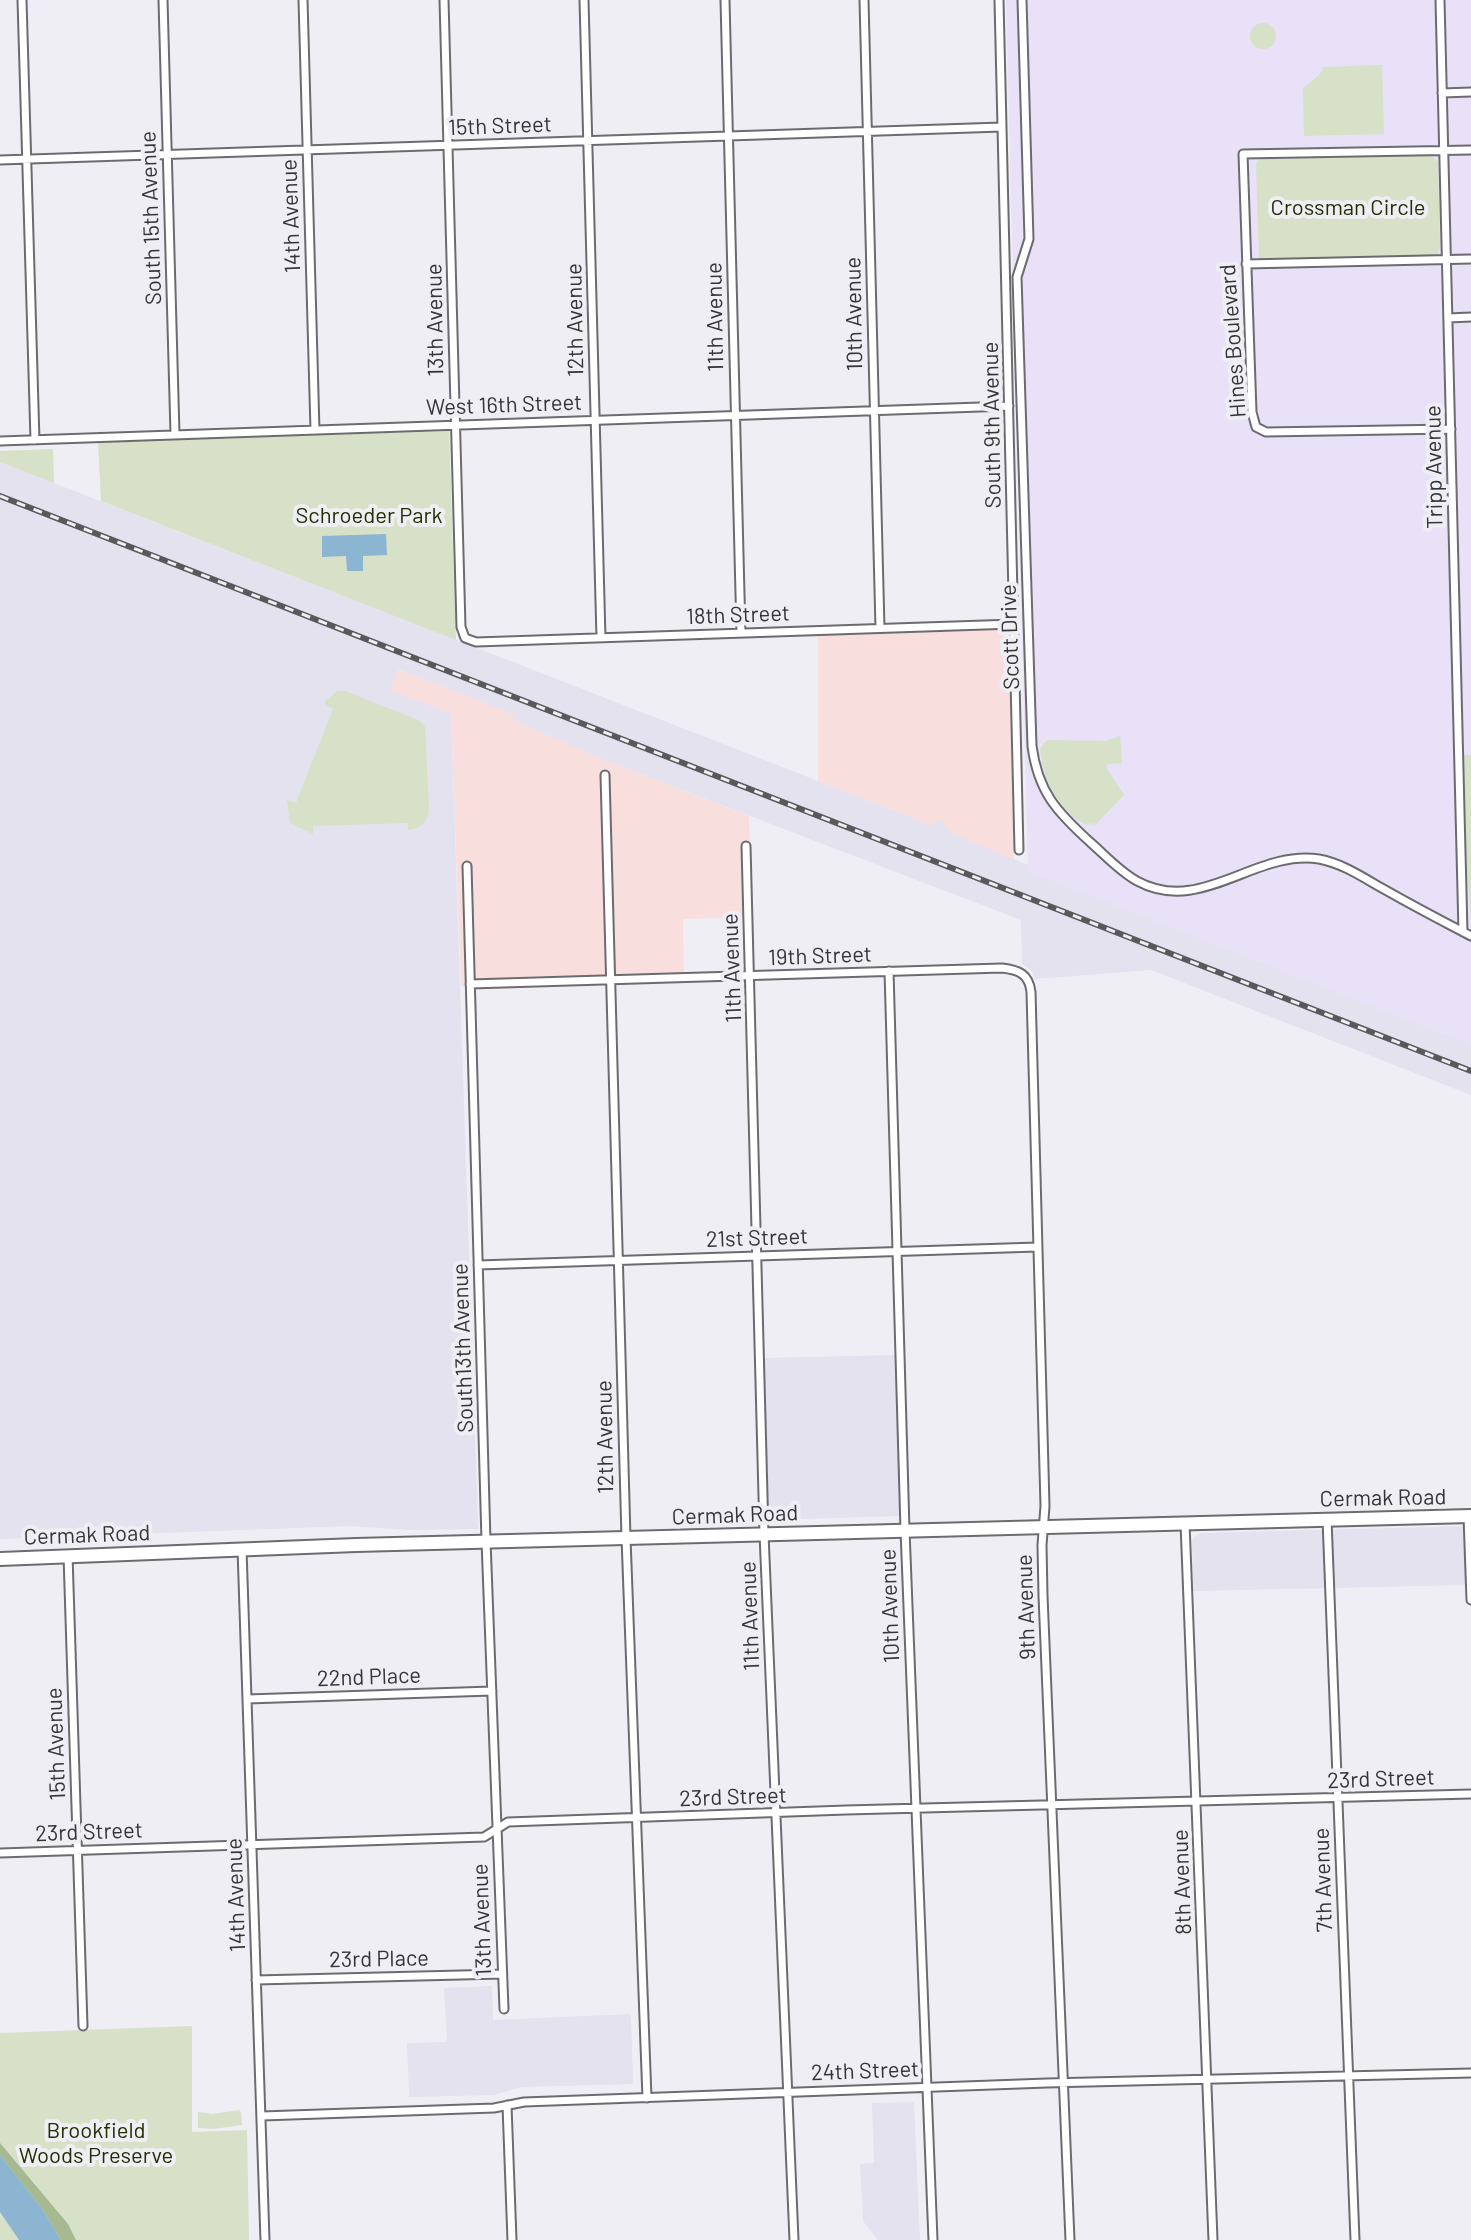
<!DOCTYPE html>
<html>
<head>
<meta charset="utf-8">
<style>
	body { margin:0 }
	canvas { display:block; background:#efeef4 }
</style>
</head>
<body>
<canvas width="1471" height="2240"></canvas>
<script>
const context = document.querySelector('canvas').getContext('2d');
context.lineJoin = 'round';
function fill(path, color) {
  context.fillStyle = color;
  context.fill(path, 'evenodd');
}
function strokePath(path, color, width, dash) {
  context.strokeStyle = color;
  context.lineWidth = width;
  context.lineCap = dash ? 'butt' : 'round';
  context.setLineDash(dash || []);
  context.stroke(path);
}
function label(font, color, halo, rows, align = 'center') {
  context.font = font + ' Barlow,sans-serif';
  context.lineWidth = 8;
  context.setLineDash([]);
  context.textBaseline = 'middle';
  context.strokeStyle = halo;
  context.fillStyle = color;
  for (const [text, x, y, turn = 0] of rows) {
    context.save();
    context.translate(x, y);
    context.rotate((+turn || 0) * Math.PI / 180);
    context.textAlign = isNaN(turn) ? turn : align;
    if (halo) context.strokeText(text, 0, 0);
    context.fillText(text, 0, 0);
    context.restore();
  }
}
fill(new Path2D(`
	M 0,462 L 931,825 L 939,819 L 952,833 L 1028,865 L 1028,871 L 1471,1044 L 1471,1095 L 1151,970 L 1035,979 L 1032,971 L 1022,964 L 1021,920 L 599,758 L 513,720 L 513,715 L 399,669 L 391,691 L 451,713 L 478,1529 L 411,1530 L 350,1526 L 0,1539 Z
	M 899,1355 L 901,1516 L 769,1520 L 763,1358 Z
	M 1471,1526 L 1471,1585 L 1193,1591 L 1192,1541 L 1195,1536 L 1201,1533 Z
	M 492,1986 L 493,2020 L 631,2014 L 633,2084 L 521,2087 L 494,2095 L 409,2097 L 407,2043 L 447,2042 L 444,1988 Z
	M 914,2102 L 920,2240 L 878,2240 L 863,2221 L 860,2164 L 874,2163 L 872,2103 Z`), '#e3e2ee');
fill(new Path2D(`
	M 1009,629 L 1014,860 L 952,833 L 939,819 L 931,825 L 818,781 L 818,635 Z
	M 398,669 L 513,714 L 513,720 L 599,758 L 749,816 L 752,917 L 683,919 L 684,980 L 461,986 L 451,713 L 390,691 Z`), '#f9dede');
fill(new Path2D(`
	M 1006,0 L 1471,0 L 1471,1044 L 1028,871 Z`), '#e8e1f7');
fill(new Path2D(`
	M1250 36a13 13 0 1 1 26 0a13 13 0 1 1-26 0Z
	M 1382,65 L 1384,134 L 1304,136 L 1303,88 L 1319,75 L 1324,67 Z
	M 1430,155 L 1438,162 L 1440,248 L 1437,255 L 1265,260 L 1259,258 L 1256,164 L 1259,159 Z
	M 449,431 L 456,640 L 101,501 L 98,442 Z
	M 53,449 L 54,483 L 0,462 L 0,451 Z
	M 338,691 L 345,691 L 418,720 L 425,726 L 429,807 C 429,821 422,828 408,830 L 408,823 L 313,826 L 313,834 L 290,823 L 287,800 L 296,803 L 333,709 L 325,705 L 326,700 Z
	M 1120,736 L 1122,763 L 1108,764 L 1106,767 L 1124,795 L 1095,825 L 1091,823 L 1087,825 C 1059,813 1042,777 1040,748 L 1047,740 L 1106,741 Z
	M 1464,755 L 1471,755 L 1471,916 L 1467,870 Z
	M 192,2026 L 192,2132 L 247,2130 L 249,2240 L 0,2240 L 0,2033 Z
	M 239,2110 L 241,2112 L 242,2125 L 213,2129 L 198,2128 L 198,2112 L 213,2114 Z`), '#d6e1c8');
fill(new Path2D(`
	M 0,2143 L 68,2224 L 76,2240 L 61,2240 L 43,2210 L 0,2155 Z`), '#a7b990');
fill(new Path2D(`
	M 386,534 L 387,555 L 363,556 L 363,571 L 347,571 L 346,556 L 322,557 L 322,536 Z
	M 0,2155 L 43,2210 L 61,2240 L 19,2240 L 0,2212 Z`), '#8cb5d1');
const minor = new Path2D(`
	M 22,0 L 35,440
	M 163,0 L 175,434
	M 303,0 L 315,430
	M 444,0 L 461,627 L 465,638 L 476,642 L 1014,624
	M 584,0 L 601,638
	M 725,0 L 741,633
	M 864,0 L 880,628
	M 999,0 L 1019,850
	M 1022,0 L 1029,239 L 1017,277 L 1032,746 C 1038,792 1057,812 1090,842 C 1105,855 1119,871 1137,881 C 1201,916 1255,849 1319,859 C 1341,863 1361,876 1380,887 C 1410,904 1440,920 1471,936
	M 1440,0 L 1463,932
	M 1442,93 L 1471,92
	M 0,160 L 1002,127
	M 1246,264 L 1471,259
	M 1448,318 L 1471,317
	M 1451,429 L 1266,432 L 1256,427 L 1252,412 L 1243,154 L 1471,150
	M 0,441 L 1009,406
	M 605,775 L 626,1538 L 647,2098
	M 746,846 L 764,1534 L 794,2240
	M 467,866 L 486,1541 L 504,2009
	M 889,971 L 905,1530 L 933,2240
	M 470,984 L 1002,968 C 1019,970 1029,974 1031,992 L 1045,1506 L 1042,1545 L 1043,1596 L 1070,2240
	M 478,1265 L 1037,1247
	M 1468,1516 L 1471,1600
	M 1327,1519 L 1355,2240
	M 1185,1523 L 1213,2240
	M 242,1549 L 265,2240
	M 68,1555 L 83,2026
	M 247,1699 L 492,1691
	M 0,1853 L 484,1837 L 508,1822 L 846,1810 L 1471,1794
	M 256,1980 L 502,1974
	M 507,2105 L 512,2240
	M 262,2116 L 494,2108 L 524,2102 L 1047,2083 L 1471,2073`);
const primary = new Path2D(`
	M 0,1559 L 356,1545 L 1471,1516`);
strokePath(minor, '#6c6b6f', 11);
strokePath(primary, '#6c6b6f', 16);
strokePath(minor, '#fff', 7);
strokePath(primary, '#fff', 12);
const rail = new Path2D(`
	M 0,496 L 1471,1071`);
strokePath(rail, '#59595c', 6);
strokePath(rail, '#efeef4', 3, [9]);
label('22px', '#353537', '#efeef4', [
	["15th Street",500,126,-2],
	["14th Avenue",291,216,-92],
	["South 15th Avenue",151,218,-92],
	["10th Avenue",854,314,-91],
	["11th Avenue",715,317,-91],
	["13th Avenue",435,320,-91],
	["12th Avenue",575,320,-91],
	["Hines Boulevard",1233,341,-94],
	["West 16th Street",504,405,-2],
	["South 9th Avenue",992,425,-91],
	["Tripp Avenue",1434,467,-91],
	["18th Street",738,615,-2],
	["Scott Drive",1010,637,-92],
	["19th Street",820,956,-2],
	["11th Avenue",732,968,-92],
	["21st Street",757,1238,-2],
	["South13th Avenue",463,1348,-92],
	["12th Avenue",605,1437,-91],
	["Cermak Road",1383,1498,-1],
	["Cermak Road",735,1515,-2],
	["Cermak Road",87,1535,-2],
	["10th Avenue",890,1606,-92],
	["9th Avenue",1026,1607,-92],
	["11th Avenue",750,1616,-92],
	["22nd Place",369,1677,-2],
	["15th Avenue",56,1744,-92],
	["23rd Street",1381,1779,-2],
	["23rd Street",733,1797,-2],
	["23rd Street",89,1832,-2],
	["7th Avenue",1323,1880,-92],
	["8th Avenue",1182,1882,-92],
	["14th Avenue",236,1895,-92],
	["13th Avenue",482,1920,-92],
	["23rd Place",379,1959,-1],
	["24th Street",865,2071,-2]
]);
label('22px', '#203001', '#efeef4', [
	["Crossman Circle",1348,208],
	["Schroeder Park",369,516],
	["Brookfield",96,2131],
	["Woods Preserve",96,2156]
]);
</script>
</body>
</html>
